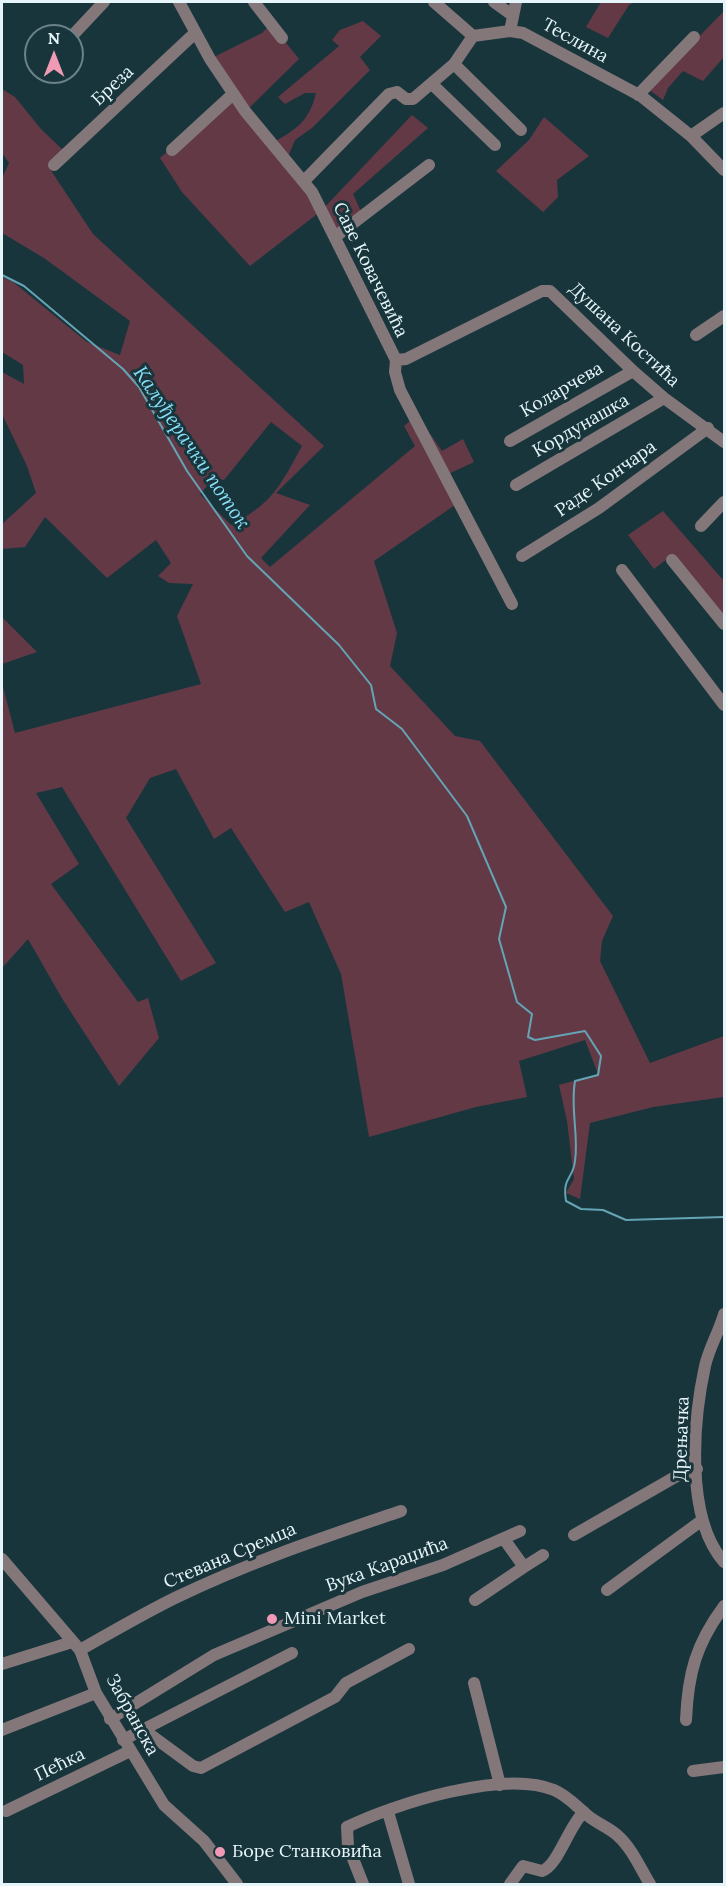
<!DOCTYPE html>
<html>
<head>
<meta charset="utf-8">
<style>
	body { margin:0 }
	#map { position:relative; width:726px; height:1886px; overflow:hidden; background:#19353c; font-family:Lora,serif }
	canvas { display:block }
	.frame { position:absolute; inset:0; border:3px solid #e5f5fa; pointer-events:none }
	.north { position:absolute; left:24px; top:24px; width:60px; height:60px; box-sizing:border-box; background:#19353c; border:2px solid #6b8288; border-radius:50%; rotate:0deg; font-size:16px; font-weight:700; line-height:24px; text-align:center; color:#e5f5fa }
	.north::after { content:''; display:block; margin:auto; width:21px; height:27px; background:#f09ab5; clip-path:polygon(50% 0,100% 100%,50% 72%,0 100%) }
</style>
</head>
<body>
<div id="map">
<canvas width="726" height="1886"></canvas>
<div class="frame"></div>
<div class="north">N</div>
</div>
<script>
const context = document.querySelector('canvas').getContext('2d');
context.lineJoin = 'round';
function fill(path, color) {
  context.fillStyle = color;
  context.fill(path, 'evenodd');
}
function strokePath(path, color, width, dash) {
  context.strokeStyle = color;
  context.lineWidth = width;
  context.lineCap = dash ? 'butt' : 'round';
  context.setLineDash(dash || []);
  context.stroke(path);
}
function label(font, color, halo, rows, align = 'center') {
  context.font = font + ' Lora,serif';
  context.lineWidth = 6;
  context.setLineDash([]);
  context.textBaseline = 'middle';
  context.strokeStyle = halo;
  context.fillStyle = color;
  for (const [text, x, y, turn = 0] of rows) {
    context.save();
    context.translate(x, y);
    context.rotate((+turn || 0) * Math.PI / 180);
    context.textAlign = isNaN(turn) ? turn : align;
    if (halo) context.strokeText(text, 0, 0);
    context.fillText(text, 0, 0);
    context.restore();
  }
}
fill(new Path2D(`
	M 601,2 L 635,2 L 629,5 L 608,38 L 586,27 Z
	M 724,11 L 724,57 L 703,81 L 683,71 L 668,88 L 663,100 L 648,89 Z
	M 363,21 L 381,36 L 360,57 L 370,70 L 312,128 L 295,140 L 286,161 L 322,210 L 412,115 L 428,128 L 353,194 L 363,216 L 335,237 L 321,211 L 250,266 L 182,192 L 160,158 L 233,94 L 210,59 L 262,33 L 271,24 L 299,59 L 246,111 L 270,144 C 296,130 309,122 316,93 L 305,93 L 285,104 L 278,97 L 339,46 L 332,40 L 340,30 Z
	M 2,89 L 15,97 L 41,129 L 67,154 L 50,169 L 93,234 L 324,446 L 276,493 L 310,505 L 261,558 L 270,567 L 415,446 L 404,426 L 417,415 L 442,451 L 463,439 L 474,462 L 444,476 L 455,505 L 374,561 L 397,633 L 390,666 L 455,736 L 480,741 L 613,916 L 602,941 L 600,961 L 650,1063 L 724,1036 L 724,1097 L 653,1107 L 590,1123 L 580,1199 L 566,1193 L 574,1179 L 567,1121 L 559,1085 L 598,1074 L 585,1040 L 519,1061 L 527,1097 L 476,1107 L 369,1137 L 341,974 L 309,902 L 285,912 L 231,828 L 214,839 L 176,769 L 150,778 L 126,818 L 216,963 L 181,981 L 62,787 L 36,793 L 79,864 L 51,884 L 138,1002 L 148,998 L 159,1038 L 119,1086 L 63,1000 L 28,939 L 2,968 L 2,683 L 15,733 L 201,684 L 177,616 L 193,584 L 169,583 L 158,576 L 171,563 L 156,540 L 107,578 L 45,517 L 25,547 L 2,549 L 2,524 L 36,493 L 27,466 L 2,414 L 2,372 L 24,384 L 23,365 L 2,352 L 2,277 L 13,282 L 87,342 L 120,355 L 130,321 L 44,258 L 2,233 L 2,178 L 9,163 L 2,153 ZM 271,422 L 302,446 C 280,486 273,503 231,525 L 200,494 L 214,478 L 224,480 Z
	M 544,117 L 589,156 L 557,180 L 558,197 L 543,212 L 496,171 L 529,140 Z
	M 663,511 L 724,581 L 724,621 L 671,556 L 654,569 L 628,535 Z
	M 2,617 L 37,652 L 2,664 Z`), '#633946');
strokePath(new Path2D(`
	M 2,275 L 24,286 L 123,369 L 139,387 L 187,471 L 247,556 L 339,645 L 371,685 L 376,709 L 402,729 L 467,816 L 506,907 L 499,939 L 517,1002 L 532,1014 L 528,1037 L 535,1040 L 585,1031 L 601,1056 L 598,1075 L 575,1081 C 570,1109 579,1135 575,1161 C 573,1180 562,1176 566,1201 L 581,1209 L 603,1210 L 626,1220 L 724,1217`), '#64a4b4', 2);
strokePath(new Path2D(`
	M 179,2 L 210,59 L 245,111 L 312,192 L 396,360 L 395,372 L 400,390 L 512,604
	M 254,2 L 282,38
	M 434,2 L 473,36 L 510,31 L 523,33 L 641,96 L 691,136 L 724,170
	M 494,2 L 512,15
	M 510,31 L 516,2
	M 72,36 L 104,2
	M 454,64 L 521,130
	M 432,84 L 495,145
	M 638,95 L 694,37
	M 691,136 L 724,113
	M 172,150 L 233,94
	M 54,165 L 195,33
	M 304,181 L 389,94 L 397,92 L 406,99 L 413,99 L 454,64 L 473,36
	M 335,237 L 429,165
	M 696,335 L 724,316
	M 396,360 L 406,359 L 542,291 L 550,291 L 633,371 L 664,398 L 724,442
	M 510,441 L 633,371
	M 516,485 L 664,398
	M 701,526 L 724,502
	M 522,556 L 599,508 L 708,428
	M 672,560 L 724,624
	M 622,570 L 724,705
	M 724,1314 C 719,1332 709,1348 705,1366 C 693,1421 685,1518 724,1562
	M 574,1535 L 682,1473 L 697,1469
	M 504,1539 L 524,1567 L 543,1555
	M 2,1559 L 80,1650 L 96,1693 L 164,1805 L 204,1841 L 237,1884
	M 607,1590 L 701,1521
	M 475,1600 L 524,1567
	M 80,1650 C 112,1632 144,1613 177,1597 C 249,1562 325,1537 401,1511
	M 2,1664 L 72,1642
	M 474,1683 L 500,1785
	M 110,1719 L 214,1655 L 362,1592 L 443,1565 L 520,1531
	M 686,1720 C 688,1673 696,1644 724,1606
	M 2,1730 L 96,1693
	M 144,1730 L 193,1766 L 201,1768 L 335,1697 L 346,1683 L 409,1649
	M 123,1740 L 292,1653
	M 693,1771 L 724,1767
	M 6,1811 L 130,1751
	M 388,1812 L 409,1884
	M 363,1884 L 348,1846 L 347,1827 C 394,1804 504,1769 554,1790 C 568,1796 576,1806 587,1815 C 596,1823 608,1827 617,1835 C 632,1848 640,1868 650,1884
	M 510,1884 L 523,1866 L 542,1871 C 558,1866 569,1825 584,1812`), '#83777a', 12);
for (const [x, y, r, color] of [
	[272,1619,6,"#f09ab5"],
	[220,1852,6,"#f09ab5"]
]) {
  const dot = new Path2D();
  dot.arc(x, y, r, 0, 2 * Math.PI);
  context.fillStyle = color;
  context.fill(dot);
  strokePath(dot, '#19353c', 2);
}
label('18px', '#e5f5fa', '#19353c', [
	["Теслина",575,41,29],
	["Бреза",113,86,-43],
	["Саве Ковачевића",370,270,64],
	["Душана Костића",624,335,43],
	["Коларчева",562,390,-30],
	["Кордунашка",581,426,-30],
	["Раде Кончара",606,479,-35],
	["Дрењачка",682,1439,-88],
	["Стевана Сремца",230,1556,-23],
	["Вука Караџића",387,1565,-20],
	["Забранска",132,1715,61],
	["Пећка",60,1765,-26]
]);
label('18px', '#e5f5fa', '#19353c', [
	["Mini Market",284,1619],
	["Боре Станковића",232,1852]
], 'left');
label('italic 20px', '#87dff8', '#19353c', [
	["Калуђерачки поток",191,448,56]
]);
</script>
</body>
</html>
